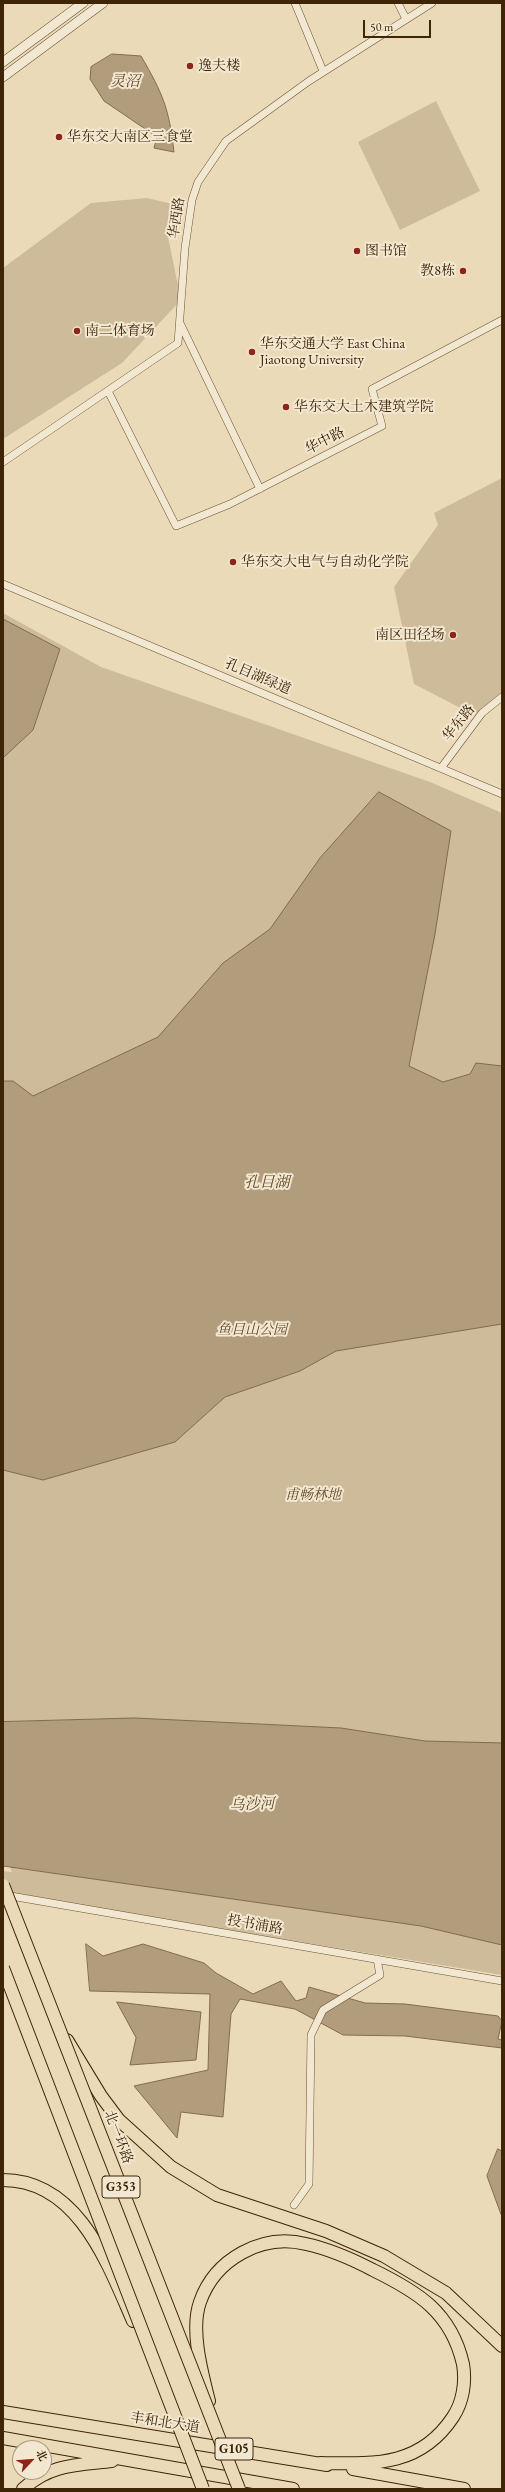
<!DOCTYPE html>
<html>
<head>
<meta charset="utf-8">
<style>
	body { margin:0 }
	#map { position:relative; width:505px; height:2492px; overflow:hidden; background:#ebdab8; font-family:"EB Garamond","Noto Serif SC",serif }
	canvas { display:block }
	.frame { position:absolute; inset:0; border:4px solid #3f2507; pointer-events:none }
	.north { position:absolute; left:12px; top:2440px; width:40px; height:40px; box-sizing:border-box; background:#f2e7d1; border:1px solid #aa9980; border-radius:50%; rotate:64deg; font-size:11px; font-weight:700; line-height:16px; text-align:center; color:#3f2507 }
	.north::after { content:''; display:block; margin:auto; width:14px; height:18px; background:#8f2418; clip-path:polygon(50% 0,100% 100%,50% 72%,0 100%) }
	.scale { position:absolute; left:363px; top:20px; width:68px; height:18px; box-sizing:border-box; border:2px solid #3f2507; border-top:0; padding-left:5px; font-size:12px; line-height:14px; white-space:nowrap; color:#3f2507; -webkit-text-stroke:3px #f2e7d1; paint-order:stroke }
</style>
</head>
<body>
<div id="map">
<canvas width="505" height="2492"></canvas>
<div class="frame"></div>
<div class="north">北</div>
<div class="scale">50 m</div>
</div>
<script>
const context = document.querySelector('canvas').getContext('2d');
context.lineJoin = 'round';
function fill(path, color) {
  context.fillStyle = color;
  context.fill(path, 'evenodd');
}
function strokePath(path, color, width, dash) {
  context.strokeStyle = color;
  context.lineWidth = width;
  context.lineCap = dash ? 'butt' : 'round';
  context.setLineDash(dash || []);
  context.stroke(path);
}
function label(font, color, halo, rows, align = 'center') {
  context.font = font + ' "EB Garamond","Noto Serif SC",serif';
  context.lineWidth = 4;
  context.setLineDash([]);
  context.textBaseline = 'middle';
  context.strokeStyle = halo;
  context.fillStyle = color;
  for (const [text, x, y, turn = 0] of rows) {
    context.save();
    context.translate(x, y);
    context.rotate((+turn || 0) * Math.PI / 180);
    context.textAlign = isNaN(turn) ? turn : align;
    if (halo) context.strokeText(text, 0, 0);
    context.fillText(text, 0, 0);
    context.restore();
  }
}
fill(new Path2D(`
	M 436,101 L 480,191 L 400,230 L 358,142 Z
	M 147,198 L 177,205 L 168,237 L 181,300 L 122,363 L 3,439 L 3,268 L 91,203 Z
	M 502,478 L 502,692 L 474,715 L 414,684 L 394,587 L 438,525 L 434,513 Z
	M 3,613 L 101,667 L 430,782 L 502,813 L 502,1975 L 3,1893 L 3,1871 L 12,1872 L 3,1848 Z`), '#cebb9a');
const water = new Path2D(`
	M 112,54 L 141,56 C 163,94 169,108 174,152 L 154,148 L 157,137 L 104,101 L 90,79 L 91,67 Z
	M 3,619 L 60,649 L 33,730 L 3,758 Z
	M 379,792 L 451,831 L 435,934 L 409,1066 L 443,1082 L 470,1074 L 476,1063 L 502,1066 L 502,1324 L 336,1351 L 300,1371 L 225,1397 L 175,1442 L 43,1480 L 3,1470 L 3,1081 L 13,1081 L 33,1096 L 158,1037 L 223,963 L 270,929 L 320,858 Z
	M 135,1718 L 341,1728 L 425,1741 L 502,1743 L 502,1945 L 421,1926 L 3,1866 L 3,1722 Z
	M 86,1944 L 103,1956 L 143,1944 L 204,1963 L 216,1973 L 253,1994 L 281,1981 L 296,2001 L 306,1998 L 309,1987 L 365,2003 L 405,2004 L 498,2016 L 502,2021 L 498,2039 L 502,2040 L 502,2048 L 405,2036 L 343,2035 L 295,2009 L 240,1999 L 231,2014 L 223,2117 L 181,2112 L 177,2138 L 134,2086 L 208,2070 L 210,1994 L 90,1991 Z
	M 117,2002 L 201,2012 L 196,2060 L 130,2065 L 136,2038 Z
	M 498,2149 L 502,2151 L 502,2217 L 487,2176 Z`);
fill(water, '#b19c7c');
strokePath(water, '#836c4d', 1);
const minor = new Path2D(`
	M 295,3 L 323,71
	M 398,3 L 406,19
	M 180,323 L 260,489
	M 108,391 L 176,526 L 230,504 L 382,426 L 372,389 L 502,320
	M 3,462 L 178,343 L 185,248 L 192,200 L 198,182 L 226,141 L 309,81 L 432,3
	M 3,584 L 502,794
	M 441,768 L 482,713 L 502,697
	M 5,1895 L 502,1981
	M 294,2205 L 309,2184 L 311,2035 L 323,2010 L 380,1975 L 377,1959`);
const tertiary = new Path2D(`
	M 3,62 L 83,3
	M 3,77 L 103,3`);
const trunk = new Path2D(`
	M 67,2040 L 101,2096 L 119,2120 L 171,2167 L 217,2195 L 326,2231 L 384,2256 L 446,2293 L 502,2346
	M 3,2180 C 78,2180 108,2264 133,2321
	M 209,2401 C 202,2373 190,2330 200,2302 C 215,2259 262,2233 306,2244 C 329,2249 352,2259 373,2270 C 418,2292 451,2312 463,2364 C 466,2382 463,2402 453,2417 C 420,2467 374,2464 320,2463
	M 3,2412 L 327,2465
	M 3,2438 L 293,2489
	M 353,2469 L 464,2489
	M 23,2489 C 50,2464 77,2465 112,2461`);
strokePath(minor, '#6a5233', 8);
strokePath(tertiary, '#6a5233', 10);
strokePath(trunk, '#3f2507', 14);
strokePath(minor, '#f2e7d1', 7);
strokePath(tertiary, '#f2e7d1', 9);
strokePath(trunk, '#ebdab8', 12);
const trunkBridge = new Path2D(`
	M 3,1885 L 239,2489
	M 3,1968 L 203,2489`);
strokePath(trunkBridge, '#3f2507', 14, []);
strokePath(trunkBridge, '#ebdab8', 12);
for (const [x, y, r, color] of [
	[190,66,4,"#8f2418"],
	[59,137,4,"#8f2418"],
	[357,251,4,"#8f2418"],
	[463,271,4,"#8f2418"],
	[77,331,4,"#8f2418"],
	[252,352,4,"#8f2418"],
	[286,407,4,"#8f2418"],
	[233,562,4,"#8f2418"],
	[453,635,4,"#8f2418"]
]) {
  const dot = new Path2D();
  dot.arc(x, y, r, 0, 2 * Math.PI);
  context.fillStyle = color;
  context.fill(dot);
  strokePath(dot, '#f2e7d1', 1.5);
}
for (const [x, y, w] of [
	[121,2187,38],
	[234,2449,38]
]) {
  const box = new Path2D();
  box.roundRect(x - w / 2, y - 11, w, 22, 3);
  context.fillStyle = '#f2e7d1';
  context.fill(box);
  strokePath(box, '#3f2507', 1);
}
label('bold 13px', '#3f2507', null, [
	["G353",121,2187],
	["G105",234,2449]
]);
label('14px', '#3f2507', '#f2e7d1', [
	["逸夫楼",198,66],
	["华东交大南区三食堂",67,137],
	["图书馆",365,251],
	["教8栋",455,271,"right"],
	["南二体育场",85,331],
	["华东交通大学 East China",260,344],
	["Jiaotong University",260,360],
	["华东交大土木建筑学院",294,407],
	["华东交大电气与自动化学院",241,562],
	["南区田径场",445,635,"right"]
], 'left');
label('14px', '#3f2507', '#f2e7d1', [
	["华西路",177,218,-81],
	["华中路",325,441,-27],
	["孔目湖绿道",258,677,23],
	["华东路",459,723,-51],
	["投书浦路",255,1925,10],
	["北一环路",118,2137,69],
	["丰和北大道",165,2423,9]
]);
label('italic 14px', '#634a2c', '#f2e7d1', [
	["鱼目山公园",252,1330],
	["甫畅林地",313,1495]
]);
label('italic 15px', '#61492a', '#f2e7d1', [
	["灵沼",125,82],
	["孔目湖",267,1183],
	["乌沙河",252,1805,-2]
]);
</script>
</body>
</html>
